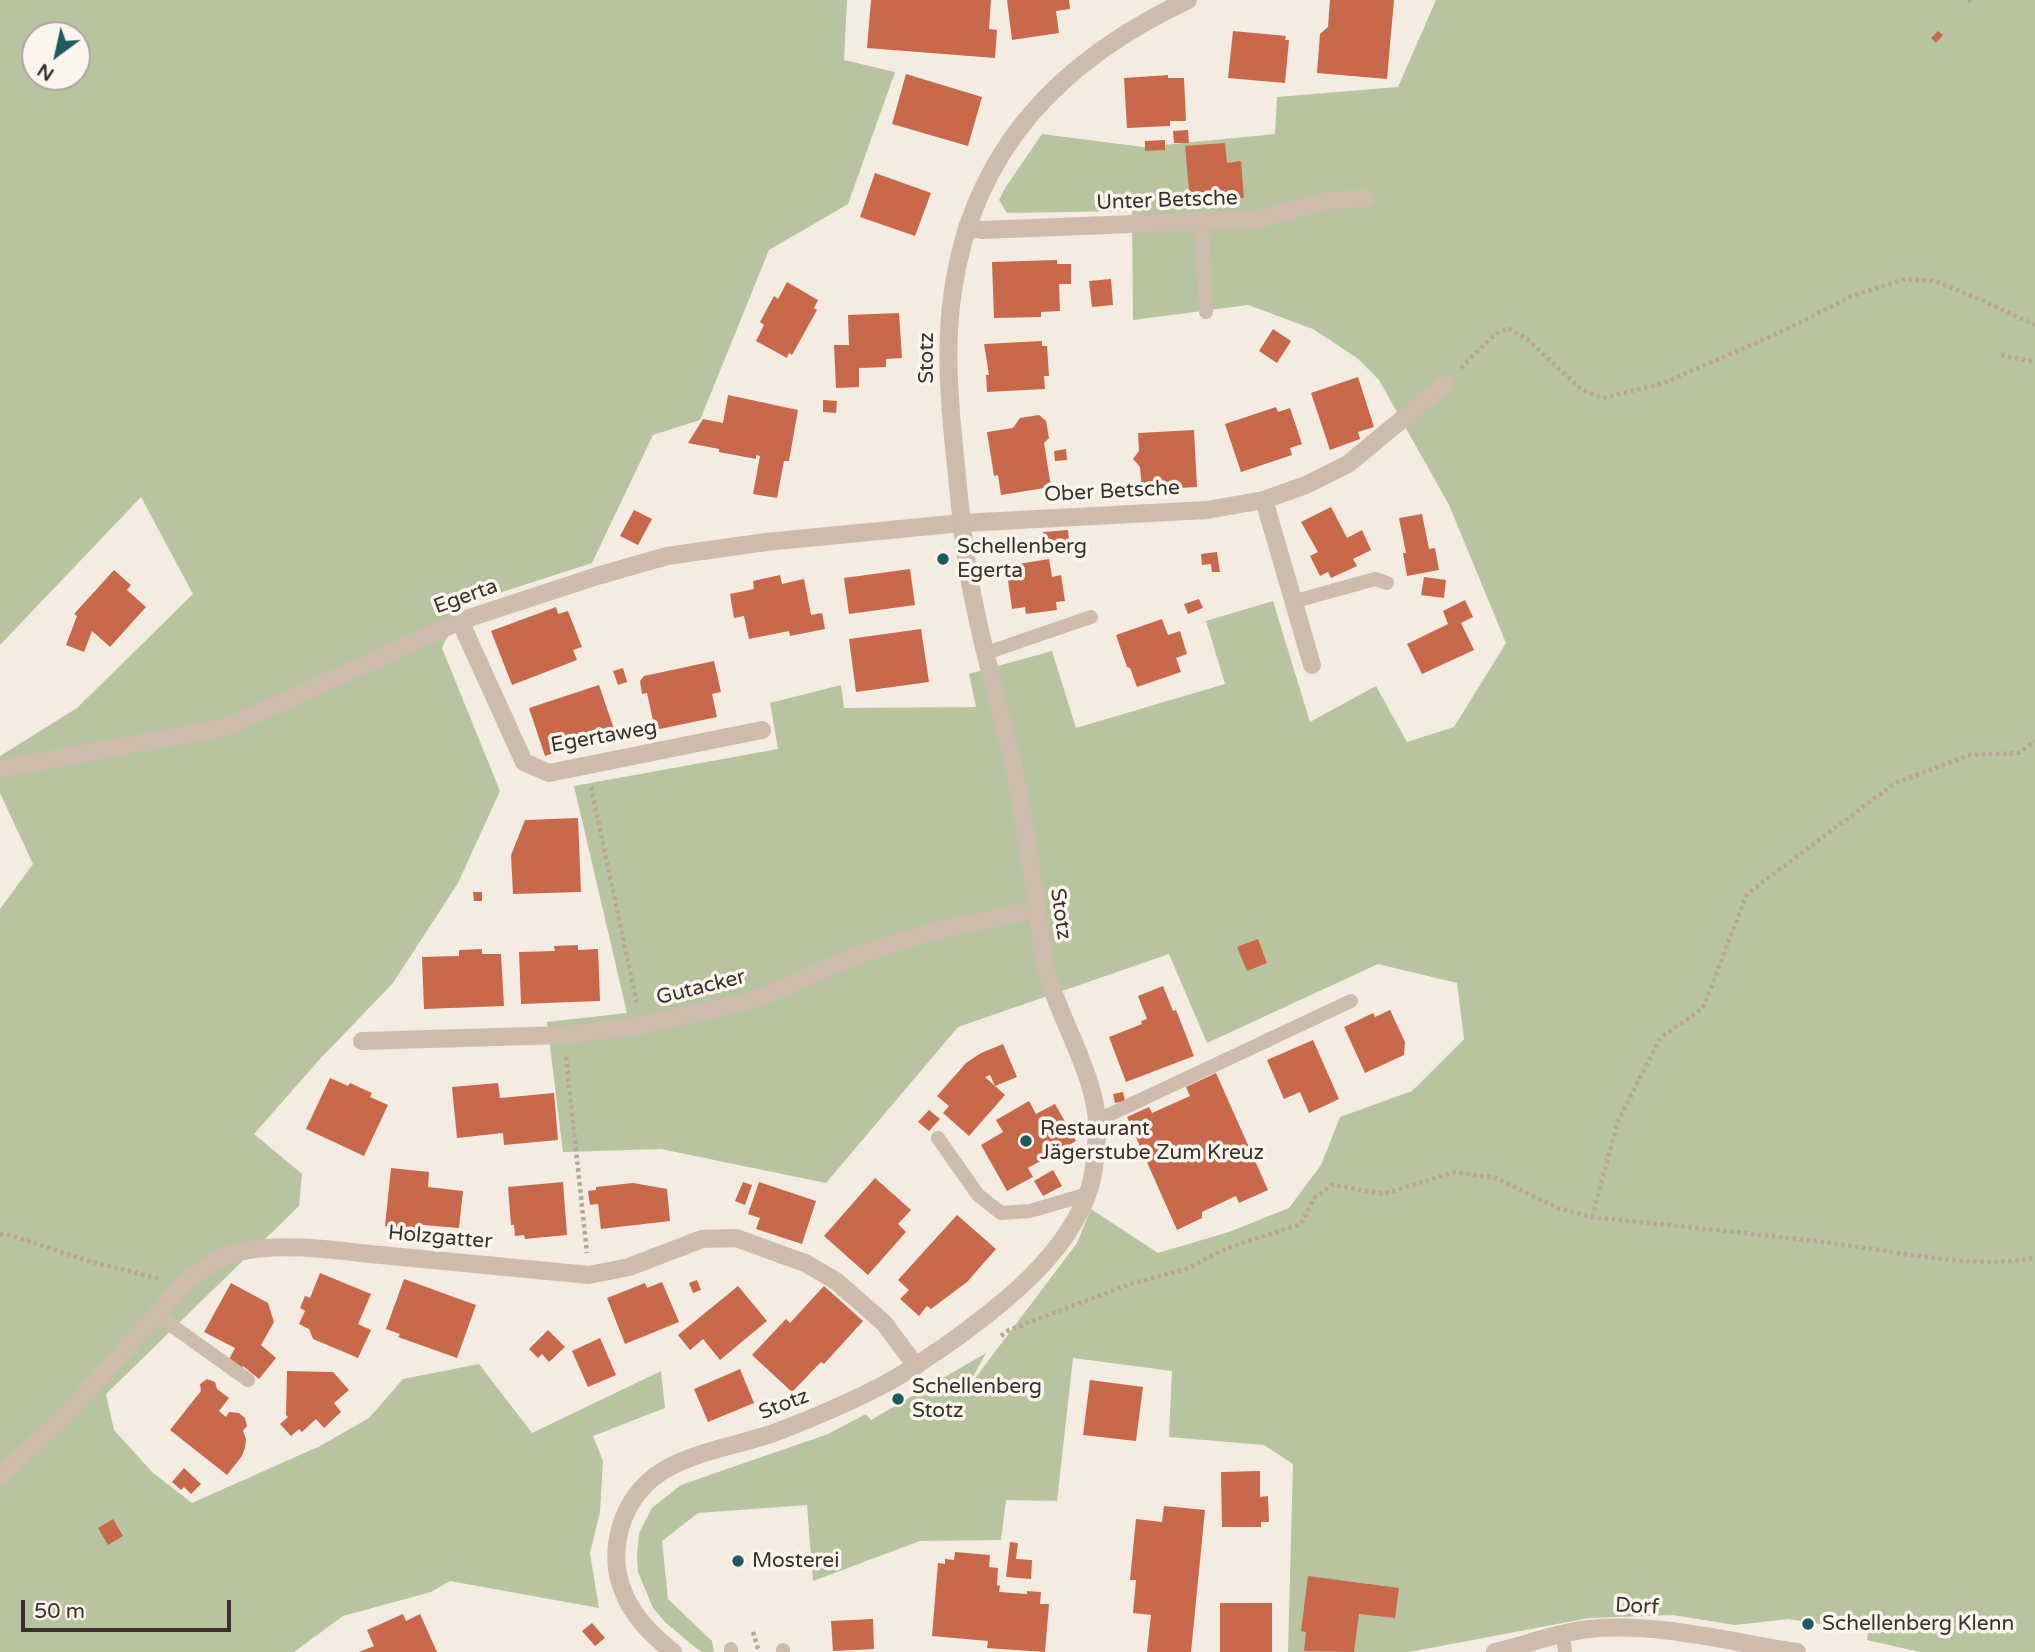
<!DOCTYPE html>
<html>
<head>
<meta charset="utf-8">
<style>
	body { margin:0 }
	#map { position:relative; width:2035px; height:1652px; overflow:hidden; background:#f4ebe1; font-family:"Varela Round",sans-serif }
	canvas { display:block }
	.north { position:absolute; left:21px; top:21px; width:70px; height:70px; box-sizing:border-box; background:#fbf5ee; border:2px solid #aea6a0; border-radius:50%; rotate:213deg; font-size:19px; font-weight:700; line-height:28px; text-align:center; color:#3b302b }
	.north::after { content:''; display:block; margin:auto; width:24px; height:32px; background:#1f5a5e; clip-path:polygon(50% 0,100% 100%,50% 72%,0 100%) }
	.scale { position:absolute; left:21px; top:1600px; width:210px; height:32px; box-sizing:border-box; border:4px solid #3b302b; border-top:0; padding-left:9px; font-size:21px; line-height:24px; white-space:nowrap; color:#3b302b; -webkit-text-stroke:5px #fbf5ee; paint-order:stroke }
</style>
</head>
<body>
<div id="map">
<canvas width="2035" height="1652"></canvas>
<div class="north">N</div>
<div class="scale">50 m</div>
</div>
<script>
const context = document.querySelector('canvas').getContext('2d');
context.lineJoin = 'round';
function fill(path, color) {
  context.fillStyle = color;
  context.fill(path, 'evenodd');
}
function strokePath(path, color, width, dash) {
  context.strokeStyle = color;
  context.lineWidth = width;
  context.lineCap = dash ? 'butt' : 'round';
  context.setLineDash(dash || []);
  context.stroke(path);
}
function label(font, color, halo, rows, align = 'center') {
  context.font = font + ' "Varela Round",sans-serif';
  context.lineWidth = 7;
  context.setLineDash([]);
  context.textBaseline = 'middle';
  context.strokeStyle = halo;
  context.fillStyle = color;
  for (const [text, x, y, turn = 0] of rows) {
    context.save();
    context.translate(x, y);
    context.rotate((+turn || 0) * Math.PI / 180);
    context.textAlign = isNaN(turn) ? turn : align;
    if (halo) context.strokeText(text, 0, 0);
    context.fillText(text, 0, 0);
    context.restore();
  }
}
fill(new Path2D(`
	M 0,0 L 847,0 L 844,60 L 895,72 L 848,204 L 769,250 L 700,420 L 653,435 L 592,563 L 462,605 L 442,648 L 500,791 L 458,883 L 393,983 L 319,1060 L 254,1134 L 302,1174 L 299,1206 L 106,1394 L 114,1430 L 153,1473 L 192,1503 L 320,1446 L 369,1418 L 403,1379 L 479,1364 L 532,1433 L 661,1371 L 665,1408 L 593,1436 L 603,1461 L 600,1512 L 590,1553 L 599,1608 L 450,1581 L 431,1592 L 343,1616 L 294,1652 L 0,1652 L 0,909 L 33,864 L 0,793 L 0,756 L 77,708 L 193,594 L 141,497 L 0,645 ZM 35,35 L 77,35 L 77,77 L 35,77 Z
	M 1436,0 L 2035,0 L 2035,1652 L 1920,1652 L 1867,1640 L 1868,1631 L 1788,1619 L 1735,1625 L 1673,1615 L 1589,1618 L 1409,1652 L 1288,1652 L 1293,1464 L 1264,1445 L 1169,1437 L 1172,1371 L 1073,1358 L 1057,1501 L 1006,1500 L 1001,1540 L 920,1541 L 813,1581 L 807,1505 L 698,1513 L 662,1541 L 668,1599 L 712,1641 L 714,1652 L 702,1652 L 696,1648 L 666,1623 L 653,1608 L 638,1572 L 637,1557 L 639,1533 L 652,1508 L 681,1485 L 828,1434 L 866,1414 L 871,1420 L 986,1353 L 964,1393 L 1077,1243 L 1091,1209 L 1158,1253 L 1229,1232 L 1289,1208 L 1321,1165 L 1340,1117 L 1412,1091 L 1464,1039 L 1457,983 L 1378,964 L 1207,1043 L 1169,954 L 958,1027 L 826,1183 L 661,1149 L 563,1152 L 547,1022 L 627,1013 L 574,786 L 778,749 L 770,703 L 841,685 L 844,708 L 976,707 L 969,674 L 1052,651 L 1076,728 L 1225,684 L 1206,621 L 1273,601 L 1310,722 L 1376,686 L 1407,742 L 1454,727 L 1506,643 L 1449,505 L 1379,380 L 1357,358 L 1313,329 L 1248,305 L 1133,320 L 1132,211 L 1007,213 L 999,200 L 1005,188 L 1042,134 L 1143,147 L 1275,134 L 1277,97 L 1398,87 Z`), '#b8c4a0');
fill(new Path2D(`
	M 871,0 L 991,0 L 989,29 L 997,30 L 995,58 L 867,48 Z
	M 1007,0 L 1069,0 L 1070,9 L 1056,11 L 1059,33 L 1012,40 Z
	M 1330,0 L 1394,0 L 1387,79 L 1317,73 L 1320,34 L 1328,27 Z
	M 1233,31 L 1286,36 L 1285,40 L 1289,40 L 1285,83 L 1228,78 Z
	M 1938,31 L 1943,35 L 1936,43 L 1931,38 Z
	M 906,74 L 982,97 L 968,146 L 892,124 Z
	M 1168,75 L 1168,78 L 1184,78 L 1186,121 L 1170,121 L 1170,126 L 1127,128 L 1124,78 Z
	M 1188,130 L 1189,143 L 1174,143 L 1173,131 Z
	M 1165,140 L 1165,150 L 1145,151 L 1145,141 Z
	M 1225,143 L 1227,163 L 1241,161 L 1244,198 L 1190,202 L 1185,146 Z
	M 875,173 L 931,193 L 915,236 L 860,217 Z
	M 1057,260 L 1057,264 L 1071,264 L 1071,284 L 1059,284 L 1060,311 L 1041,312 L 1041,317 L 994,318 L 992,262 Z
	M 1111,279 L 1113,305 L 1092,307 L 1089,281 Z
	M 787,282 L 818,300 L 814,308 L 817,310 L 792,355 L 789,353 L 787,358 L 756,341 L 764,325 L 760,322 L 774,296 L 778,299 Z
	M 899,313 L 902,358 L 886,359 L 886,367 L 859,368 L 859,387 L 836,388 L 834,345 L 849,345 L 848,315 Z
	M 1273,329 L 1291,341 L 1277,363 L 1259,351 Z
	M 1042,341 L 1042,346 L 1047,346 L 1049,376 L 1044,376 L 1045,389 L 987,392 L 986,375 L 989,375 L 984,344 Z
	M 1358,377 L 1374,427 L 1358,432 L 1360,439 L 1330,450 L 1311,393 Z
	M 728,395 L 798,410 L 789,461 L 784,461 L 777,498 L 753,494 L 760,456 L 756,455 L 756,459 L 719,452 L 719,449 L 688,443 L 703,419 L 723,423 Z
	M 823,400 L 837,401 L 836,413 L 823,412 Z
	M 1276,407 L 1278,412 L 1290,408 L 1302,444 L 1290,448 L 1292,455 L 1241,472 L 1225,424 Z
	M 1039,415 L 1046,421 L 1049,438 L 1044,443 L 1051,487 L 1001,495 L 998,475 L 994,476 L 987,432 L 1013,428 L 1020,418 Z
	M 1194,430 L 1197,487 L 1142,490 L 1140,467 L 1133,459 L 1139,451 L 1138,433 Z
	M 1066,449 L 1067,460 L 1055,461 L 1054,451 Z
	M 1331,507 L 1347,538 L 1362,530 L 1371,550 L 1353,559 L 1357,566 L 1331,578 L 1328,572 L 1320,576 L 1310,556 L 1318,552 L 1301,522 Z
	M 634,510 L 652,519 L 638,545 L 620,536 Z
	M 1422,514 L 1429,549 L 1435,548 L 1439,570 L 1407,576 L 1403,553 L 1406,553 L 1399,518 Z
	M 1068,530 L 1069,541 L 1044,544 L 1043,532 Z
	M 1217,552 L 1220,572 L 1212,572 L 1211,564 L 1202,565 L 1201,554 Z
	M 1049,559 L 1052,577 L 1061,575 L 1065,601 L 1056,602 L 1057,610 L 1026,614 L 1025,607 L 1012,609 L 1006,566 Z
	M 910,569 L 915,605 L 849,614 L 844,578 Z
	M 114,570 L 131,585 L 127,590 L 146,607 L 110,647 L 92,631 L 84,652 L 66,645 L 77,616 L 74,614 Z
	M 780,575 L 782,584 L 804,579 L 811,615 L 822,613 L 825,629 L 790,636 L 789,631 L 749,639 L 744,616 L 734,618 L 730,594 L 754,589 L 753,581 Z
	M 1424,577 L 1446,580 L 1444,598 L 1421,595 Z
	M 1199,599 L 1203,608 L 1188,614 L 1184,604 Z
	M 1465,600 L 1473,617 L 1461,623 L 1474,650 L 1422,674 L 1407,644 L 1448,624 L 1443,611 Z
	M 556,607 L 558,614 L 568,611 L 582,647 L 573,650 L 577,660 L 512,685 L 491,631 Z
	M 1162,619 L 1168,635 L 1180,631 L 1187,654 L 1176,658 L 1181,672 L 1137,687 L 1130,668 L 1127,667 L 1116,635 Z
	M 921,629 L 929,682 L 856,692 L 849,639 Z
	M 714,661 L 721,692 L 712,694 L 717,717 L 655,730 L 647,693 L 642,694 L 640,681 L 644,676 Z
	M 623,668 L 627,682 L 618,685 L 613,671 Z
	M 599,685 L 615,732 L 545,756 L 529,708 Z
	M 578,818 L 581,892 L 513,894 L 511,855 L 525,820 Z
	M 473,892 L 482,892 L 482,901 L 474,901 Z
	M 1258,939 L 1267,963 L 1247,971 L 1237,947 Z
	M 578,945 L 578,950 L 598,949 L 600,1001 L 521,1004 L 519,952 L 555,951 L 554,946 Z
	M 482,949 L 482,954 L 501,954 L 504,1006 L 424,1009 L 422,957 L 459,956 L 459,950 Z
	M 1163,986 L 1173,1011 L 1176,1010 L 1194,1056 L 1126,1082 L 1109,1037 L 1142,1024 L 1141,1021 L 1147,1019 L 1138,996 Z
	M 1390,1010 L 1405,1042 L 1404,1055 L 1365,1073 L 1344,1027 L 1373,1013 L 1375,1017 Z
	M 1313,1040 L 1339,1099 L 1309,1113 L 1300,1092 L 1284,1099 L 1267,1060 Z
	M 1003,1044 L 1017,1077 L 995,1086 L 990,1075 L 985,1077 L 1005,1095 L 969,1136 L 943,1113 L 949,1106 L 937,1096 L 966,1063 L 981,1053 Z
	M 1216,1073 L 1268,1190 L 1239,1203 L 1236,1196 L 1202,1212 L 1202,1218 L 1177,1230 L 1127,1117 L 1149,1107 L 1152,1113 L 1190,1096 L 1186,1087 Z
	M 330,1078 L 348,1086 L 350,1083 L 372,1093 L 370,1097 L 388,1105 L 364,1156 L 306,1129 Z
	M 498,1083 L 500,1098 L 554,1093 L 558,1140 L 504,1145 L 503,1133 L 457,1138 L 452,1087 Z
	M 1123,1092 L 1125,1101 L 1115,1103 L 1113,1094 Z
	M 1029,1101 L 1036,1114 L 1055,1104 L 1076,1141 L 1028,1168 L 1033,1177 L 1007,1191 L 981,1145 L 1003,1132 L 996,1120 Z
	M 929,1110 L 940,1119 L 929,1131 L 918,1122 Z
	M 391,1168 L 429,1172 L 428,1187 L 463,1191 L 459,1228 L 423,1225 L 423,1230 L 385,1226 Z
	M 1053,1170 L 1062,1186 L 1043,1196 L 1034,1181 Z
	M 875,1178 L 911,1210 L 898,1224 L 906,1232 L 868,1275 L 824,1236 Z
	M 563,1182 L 567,1235 L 525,1239 L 524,1235 L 515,1236 L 514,1225 L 511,1225 L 508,1187 Z
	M 743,1182 L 752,1185 L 745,1205 L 735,1201 Z
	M 759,1182 L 816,1201 L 802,1244 L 756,1229 L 760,1218 L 748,1214 Z
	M 633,1183 L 667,1189 L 670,1221 L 601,1229 L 598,1204 L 590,1205 L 588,1191 L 596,1190 L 596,1187 Z
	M 957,1215 L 996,1249 L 967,1282 L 931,1309 L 927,1306 L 919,1316 L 900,1299 L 909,1290 L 898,1280 Z
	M 320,1273 L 371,1294 L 358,1324 L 371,1330 L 358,1358 L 313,1339 L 309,1329 L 299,1324 L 305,1311 L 300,1308 L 305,1296 L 310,1298 Z
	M 404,1279 L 476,1305 L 457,1358 L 398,1337 L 400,1334 L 386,1329 Z
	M 697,1280 L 701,1290 L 693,1293 L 689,1283 Z
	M 662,1282 L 679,1322 L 625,1344 L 607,1298 L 645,1283 L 647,1288 Z
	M 231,1283 L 268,1303 L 274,1322 L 261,1345 L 276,1358 L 259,1379 L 243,1366 L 241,1370 L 227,1363 L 235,1348 L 204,1332 Z
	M 738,1286 L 767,1321 L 720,1360 L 703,1339 L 690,1350 L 678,1335 Z
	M 824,1286 L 863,1321 L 824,1364 L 821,1362 L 792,1392 L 752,1355 L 786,1319 L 790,1323 Z
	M 548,1330 L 565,1347 L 549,1362 L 542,1354 L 538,1358 L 529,1349 Z
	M 600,1338 L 616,1375 L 588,1387 L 572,1351 Z
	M 740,1369 L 754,1403 L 708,1422 L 694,1389 Z
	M 287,1371 L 333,1372 L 349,1390 L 334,1403 L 341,1412 L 324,1428 L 316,1419 L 302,1432 L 299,1429 L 291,1436 L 280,1424 L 288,1417 L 286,1415 Z
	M 207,1379 L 215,1382 L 217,1389 L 229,1398 L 219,1411 L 226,1417 L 229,1412 L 239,1413 L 245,1418 L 247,1426 L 243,1431 L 246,1439 L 245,1448 L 242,1456 L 227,1475 L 170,1430 L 201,1391 L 200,1384 Z
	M 1090,1380 L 1143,1387 L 1136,1441 L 1083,1435 Z
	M 184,1468 L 201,1484 L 191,1494 L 184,1487 L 181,1490 L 172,1482 Z
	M 1260,1471 L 1260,1497 L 1268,1496 L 1269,1522 L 1261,1522 L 1261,1527 L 1222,1527 L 1221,1472 Z
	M 1164,1506 L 1205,1510 L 1191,1652 L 1147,1652 L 1151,1615 L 1133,1613 L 1136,1580 L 1130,1580 L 1136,1519 L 1162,1522 Z
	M 113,1519 L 123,1536 L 108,1545 L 98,1528 Z
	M 1010,1542 L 1018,1543 L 1016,1559 L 1032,1560 L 1031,1579 L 1006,1577 Z
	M 955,1552 L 990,1555 L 989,1567 L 998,1568 L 997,1585 L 1000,1586 L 999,1592 L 1027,1594 L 1027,1591 L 1041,1592 L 1040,1604 L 1049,1604 L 1045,1652 L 987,1648 L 988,1641 L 932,1636 L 938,1563 L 945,1564 L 945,1559 L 954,1560 Z
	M 1308,1576 L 1399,1588 L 1395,1618 L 1359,1614 L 1354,1652 L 1304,1651 L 1306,1632 L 1301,1631 Z
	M 1220,1603 L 1272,1603 L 1272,1652 L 1220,1652 Z
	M 403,1614 L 406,1621 L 420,1614 L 437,1652 L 359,1652 L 374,1646 L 367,1630 Z
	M 873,1619 L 874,1649 L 833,1651 L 831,1621 Z
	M 592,1623 L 605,1638 L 595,1646 L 582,1631 Z`), '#c8694b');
strokePath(new Path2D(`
	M 1968,0 L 1972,2
	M 2001,355 L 2035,362
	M 1461,368 L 1494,335 L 1508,328 L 1527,339 L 1582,390 L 1603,398 L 1664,383 L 1787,329 L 1852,296 L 1906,279 L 1935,281 L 1986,302 L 2035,325
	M 591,787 L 637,1004
	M 566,1057 L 587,1253
	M 1592,1217 L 1618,1121 L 1661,1037 L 1703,1008 L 1747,894 L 1895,783 L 1970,755 L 2019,753 L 2035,741
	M 0,1234 L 13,1236 L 88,1261 L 161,1279
	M 1001,1336 L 1009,1330 L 1130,1284 L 1186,1269 L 1227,1248 L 1301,1224 L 1314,1198 L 1332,1185 L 1384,1194 L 1454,1172 L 1496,1178 L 1558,1208 L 1592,1217 C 1676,1226 1761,1234 1845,1245 C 1907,1253 1973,1269 2035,1258
	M 753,1632 L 759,1652`), '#b9a596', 4.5, [3.5, 3.5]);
strokePath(new Path2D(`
	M 1202,223 L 1206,312
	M 1292,602 L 1375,579 L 1387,583
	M 986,653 L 1091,617
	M 1098,1120 L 1351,1001
	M 938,1138 L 978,1195 L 1001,1213 L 1030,1211 L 1088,1194
	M 157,1315 L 248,1380
	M 1563,1635 L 1565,1652
	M 731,1649 L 731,1652
	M 783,1650 L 783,1652`), '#cdbbac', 14);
strokePath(new Path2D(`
	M 967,227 L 982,230 L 1259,219 L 1325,201 L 1366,198
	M 1264,500 L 1312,665
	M 460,621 L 524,762 L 549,773 L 762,730
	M 0,769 L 227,727 L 460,621 L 597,576 L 667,556 L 766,542 L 962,523 L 1207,510 L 1264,500 L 1306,485 L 1348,464 L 1445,384
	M 362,1041 L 564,1035 L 642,1025 L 754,1000 L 853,957 L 929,932 L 1037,909
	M 0,1477 L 71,1409 L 183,1285 C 202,1268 223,1254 248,1250 C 291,1243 338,1251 381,1255 C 450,1262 520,1268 589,1275 L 629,1267 L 702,1239 L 736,1238 L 805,1263 L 836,1281 L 884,1323 L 916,1366`), '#cdbbac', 18);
strokePath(new Path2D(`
	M 673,1652 C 654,1637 636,1620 626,1598 C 606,1557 618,1506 654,1477 C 688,1451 740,1446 779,1431 C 818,1416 856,1400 892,1380 C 913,1368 932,1355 952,1341 C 1005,1303 1067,1254 1089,1190 C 1095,1171 1096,1150 1097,1129 C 1099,1082 1060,1020 1047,973 C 1041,949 1039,926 1036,902 C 1029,854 1022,807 1012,759 C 996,692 976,626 966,558 C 962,528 959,497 956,466 C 950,410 944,347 953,291 C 973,149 1062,59 1188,0
	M 1495,1652 C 1526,1645 1558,1632 1589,1629 C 1657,1622 1730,1642 1797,1652`), '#cdbbac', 18);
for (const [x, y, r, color] of [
	[943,559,7,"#1f5a5e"],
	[1026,1141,7,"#1f5a5e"],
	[898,1399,7,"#1f5a5e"],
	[738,1561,7,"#1f5a5e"],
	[1808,1624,7,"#1f5a5e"]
]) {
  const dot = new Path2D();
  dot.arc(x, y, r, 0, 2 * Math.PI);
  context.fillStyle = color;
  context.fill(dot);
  strokePath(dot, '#fbf5ee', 2.5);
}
label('21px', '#3b302b', '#fbf5ee', [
	["Unter Betsche",1167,201,-2],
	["Stotz",927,358,-90],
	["Ober Betsche",1112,492,-3],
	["Egerta",466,597,-20],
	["Egertaweg",604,737,-10],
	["Stotz",1060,914,82],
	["Gutacker",701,988,-14],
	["Holzgatter",440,1238,5],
	["Stotz",784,1405,-21],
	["Dorf",1637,1607,3]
]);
label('21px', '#3b302b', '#fbf5ee', [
	["Schellenberg",957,547],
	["Egerta",957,571],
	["Restaurant",1040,1129],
	["Jägerstube Zum Kreuz",1040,1153],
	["Schellenberg",912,1387],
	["Stotz",912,1411],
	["Mosterei",752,1561],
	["Schellenberg Klenn",1822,1624]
], 'left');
</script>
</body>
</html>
